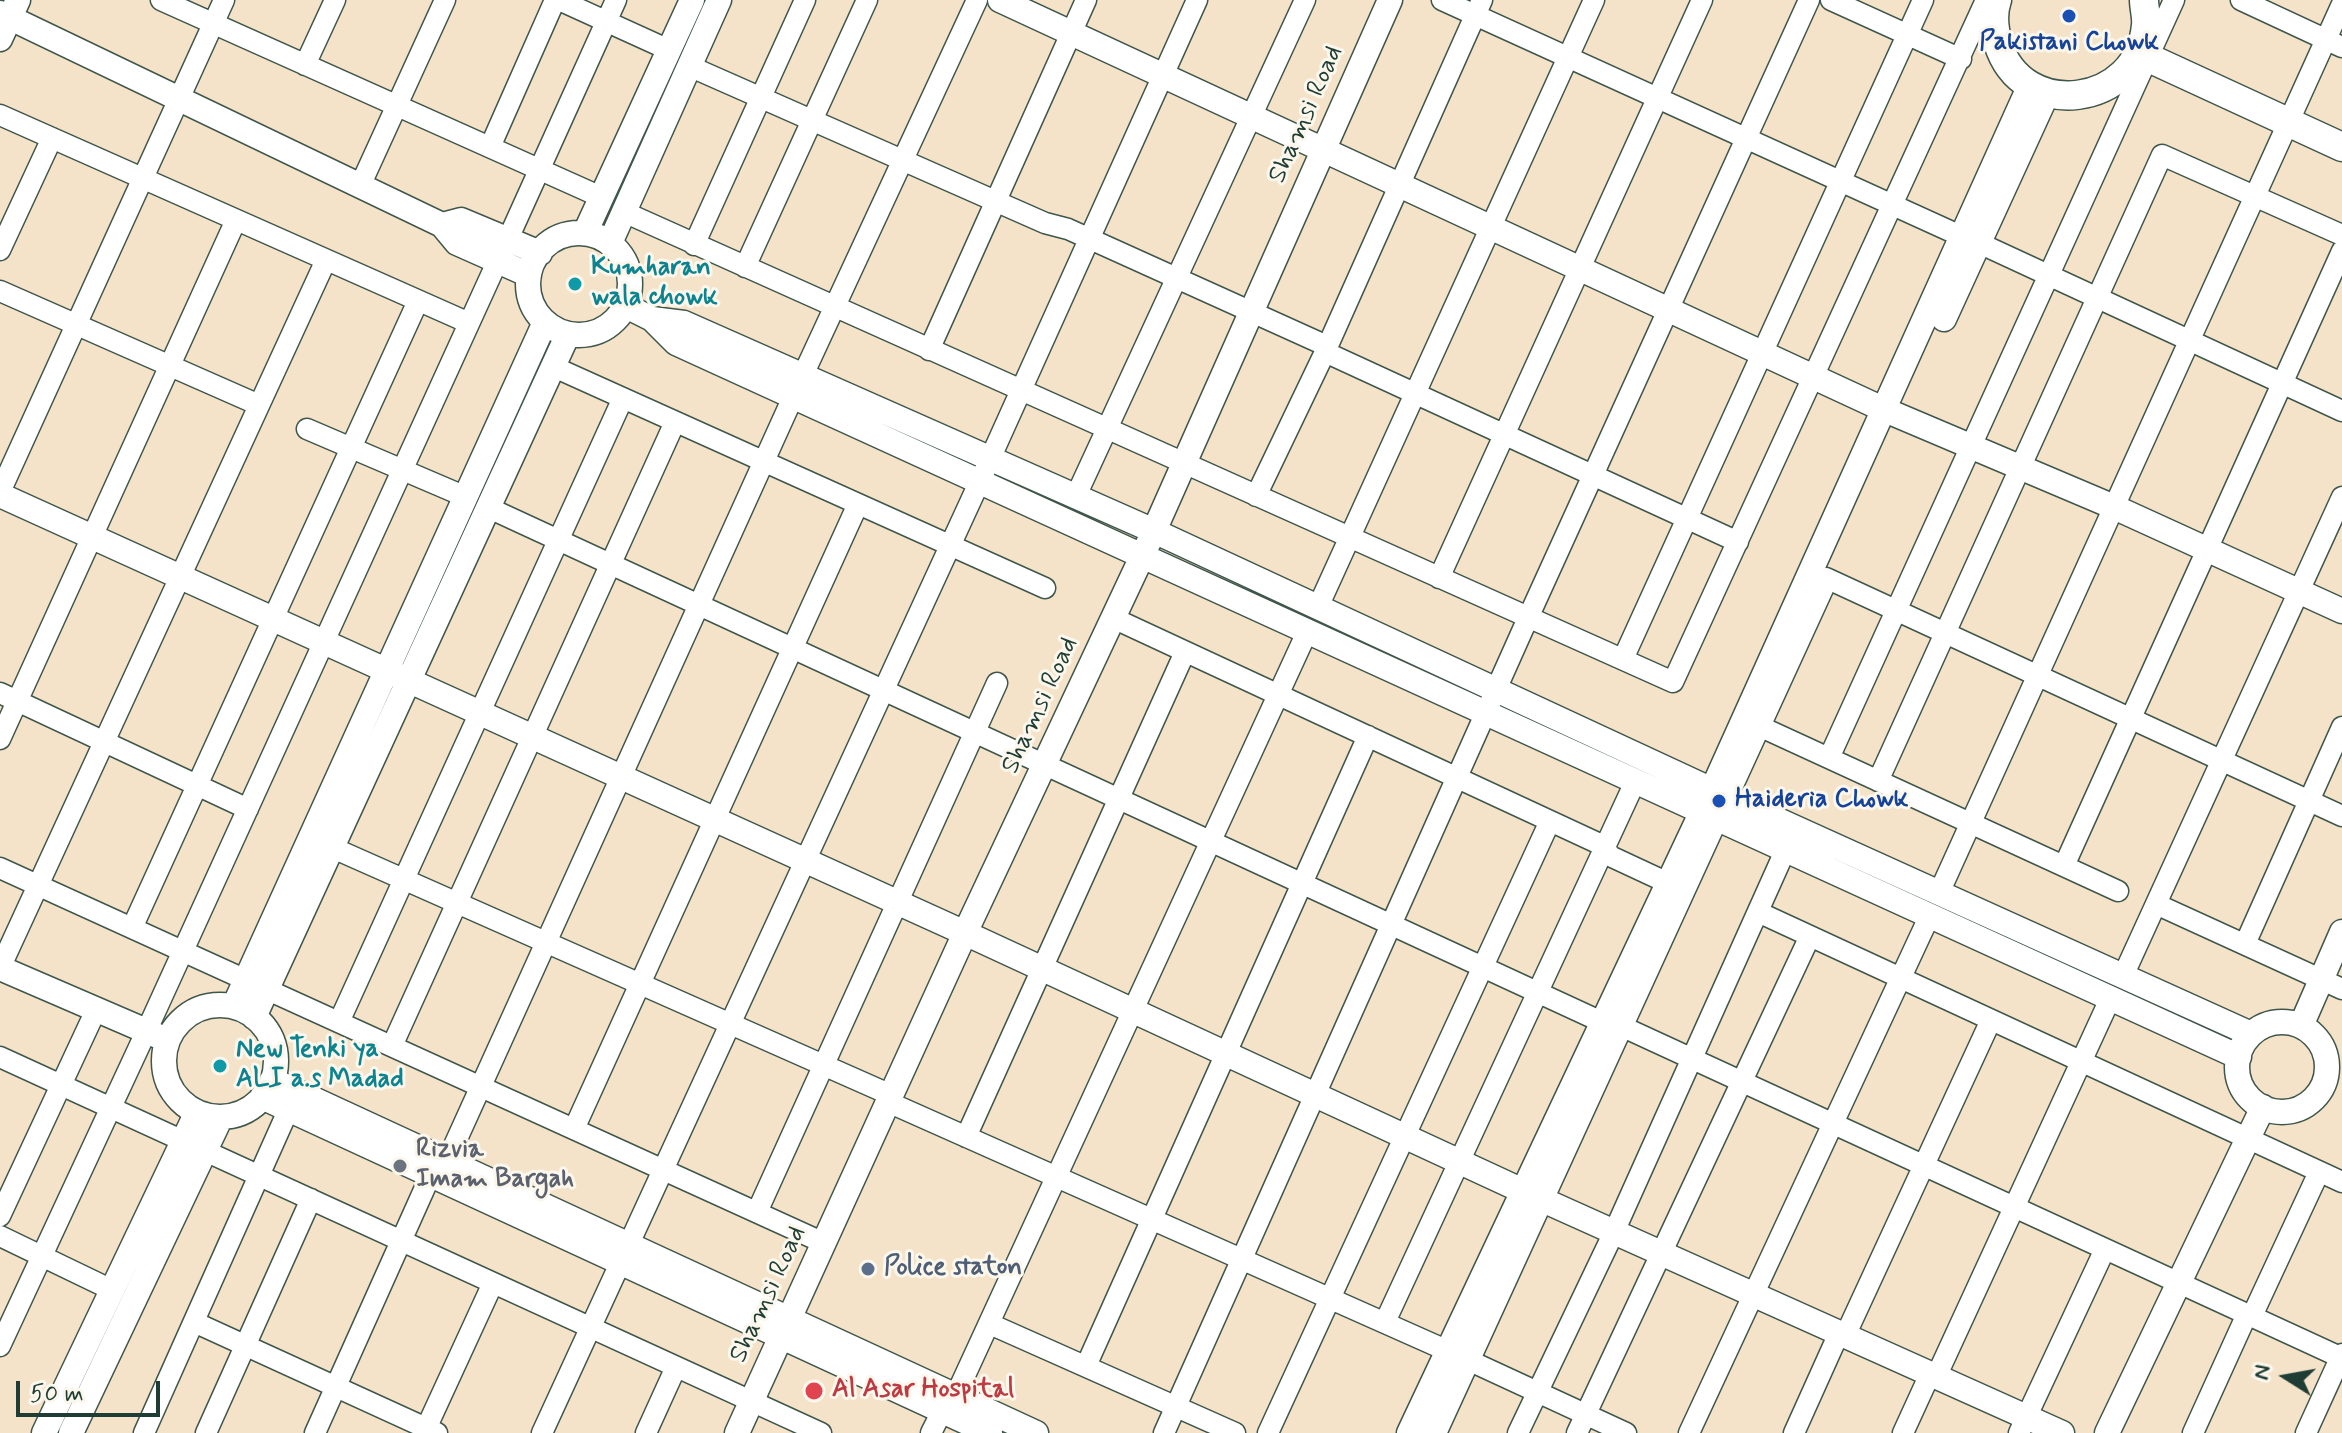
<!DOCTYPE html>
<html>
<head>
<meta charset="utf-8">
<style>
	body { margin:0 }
	#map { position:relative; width:2342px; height:1433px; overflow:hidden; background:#f4e3c9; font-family:Mynerve,sans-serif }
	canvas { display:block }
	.north { position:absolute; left:2246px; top:1337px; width:80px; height:80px; -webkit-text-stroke:6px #fbf7ec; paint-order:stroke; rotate:281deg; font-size:22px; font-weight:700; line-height:32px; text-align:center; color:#1f3d34 }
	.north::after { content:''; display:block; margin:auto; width:28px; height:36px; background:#1f3d34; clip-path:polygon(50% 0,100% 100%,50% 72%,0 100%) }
	.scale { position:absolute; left:16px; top:1381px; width:144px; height:36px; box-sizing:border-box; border:4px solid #1f3d34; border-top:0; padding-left:10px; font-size:24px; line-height:28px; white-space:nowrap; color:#1f3d34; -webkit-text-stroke:6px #fbf7ec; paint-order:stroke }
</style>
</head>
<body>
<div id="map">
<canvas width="2342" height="1433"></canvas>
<div class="north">N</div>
<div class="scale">50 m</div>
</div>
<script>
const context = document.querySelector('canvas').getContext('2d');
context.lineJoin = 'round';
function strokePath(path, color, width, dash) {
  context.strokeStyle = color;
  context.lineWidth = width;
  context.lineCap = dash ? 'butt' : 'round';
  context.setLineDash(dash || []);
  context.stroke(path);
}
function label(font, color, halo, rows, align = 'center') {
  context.font = font + ' Mynerve,sans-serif';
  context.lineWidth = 6;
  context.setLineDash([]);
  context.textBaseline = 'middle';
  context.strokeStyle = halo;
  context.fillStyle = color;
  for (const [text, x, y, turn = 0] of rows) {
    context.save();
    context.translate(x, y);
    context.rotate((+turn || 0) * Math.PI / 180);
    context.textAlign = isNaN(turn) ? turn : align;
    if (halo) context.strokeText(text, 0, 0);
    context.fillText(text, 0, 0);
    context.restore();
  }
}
const minor = new Path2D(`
	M 161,0 L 601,197
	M 559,0 L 669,50
	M 1442,0 L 1963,237
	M 1831,0 L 1961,59
	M 2241,0 L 2342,47
	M 305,65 L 335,0
	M 689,66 L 1045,223 L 1068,229 L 1327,346
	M 0,115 L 469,323
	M 490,147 L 555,0
	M 360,186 L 445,0
	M 624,212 L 1673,682 L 1986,0
	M 508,239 L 616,0
	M 1979,243 L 2342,411
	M 694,245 L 805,0
	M 0,250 L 52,138
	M 745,267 L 867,0
	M 0,291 L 259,405
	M 929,350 L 1086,0
	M 1325,352 L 1738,542
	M 554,367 L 1045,588
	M 307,429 L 466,497
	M 0,492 L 224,0
	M 1256,496 L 1325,352 L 1482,0
	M 1075,498 L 1305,0
	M 489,508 L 1604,1023
	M 1439,578 L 1702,0
	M 1826,578 L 2342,816
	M 1318,607 L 1594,0
	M 1113,618 L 1604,846 L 1610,856 L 1668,883
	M 1623,659 L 1923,0
	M 0,693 L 248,809
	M 1759,726 L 2118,891
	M 0,739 L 236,220
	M 1829,758 L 2174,0
	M 1878,781 L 2162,155 L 2342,235
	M 333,848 L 891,1095
	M 2064,866 L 2342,251
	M 0,868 L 824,1243
	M 1939,893 L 2342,4
	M 2156,904 L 2342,989
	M 1758,912 L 2342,1182
	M 132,928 L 418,301
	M 2245,944 L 2342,727
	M 0,968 L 326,260
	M 2123,976 L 2342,497
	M 339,1022 L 623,398
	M 1621,1026 L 2342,1358
	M 392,1046 L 675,422
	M 0,1057 L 821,1433
	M 888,1102 L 1448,1351
	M 574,1129 L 858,504
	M 966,1137 L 1185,652
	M 447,1161 L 803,375 L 977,0
	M 757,1212 L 997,683
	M 0,1216 L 96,1010
	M 0,1236 L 112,1290
	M 2252,1316 L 2319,1172
	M 194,1322 L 437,1433
	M 1385,1322 L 1635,782
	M 990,1324 L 1235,1433
	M 1845,1336 L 1991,1020
	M 0,1346 L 146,1032 L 498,260
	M 1468,1360 L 1626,1433
	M 1086,1366 L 1368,736
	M 1936,1377 L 2110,999
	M 955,1397 L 1307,632
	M 144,1433 L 295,1095
	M 206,1433 L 311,1199
	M 315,1433 L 436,1163
	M 424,1433 L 493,1283
	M 542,1433 L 990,459 L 1197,0
	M 646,1433 L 676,1367
	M 931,1433 L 942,1411
	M 1164,1433 L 1528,618 L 1809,0
	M 1268,1433 L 1550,821
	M 1518,1433 L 1614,1232 L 1785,851
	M 1577,1433 L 1810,936
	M 1689,1433 L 1929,917
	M 1794,1433 L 1839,1333
	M 1903,1433 L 1930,1374
	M 2019,1433 L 2105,1249
	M 2193,1433 L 2247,1314
	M 2306,1433 L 2342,1354`);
const tertiary = new Path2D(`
	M 1000,0 L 1885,410 L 2114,507 L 2342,611
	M 0,13 L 442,225 L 457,243 L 529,275
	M 0,39 L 18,0
	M 442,225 L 461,220 L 540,253
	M 585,233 L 692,0
	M528 284a51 51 0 1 1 102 0a51 51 0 1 1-102 0Z
	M 610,243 L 719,0
	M 626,306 L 652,319 L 684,323 L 1154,531 L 1727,797 L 2251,1034
	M 652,319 L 676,343 L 2239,1057
	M 1944,319 L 2048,92
	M 0,495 L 965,933 L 1525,1192 L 2062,1433
	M 0,968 L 167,1040
	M164 1061a56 56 0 1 1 112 0a56 56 0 1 1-112 0Z
	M 234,1006 L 545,322
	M 254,1017 L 568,334
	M2237 1067a45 45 0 1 1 90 0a45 45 0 1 1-90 0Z
	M 2301,1026 L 2342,932
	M 272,1080 L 1036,1433
	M 262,1097 L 990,1433
	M 44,1433 L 197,1112
	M 71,1433 L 221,1117
	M 737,1433 L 965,933 L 1154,531 L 1390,0
	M 1409,1433 L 1712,790 L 2030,85
	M 1434,1433 L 1824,582
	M 2107,1433 L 2263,1107`);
const secondary = new Path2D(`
	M 1997,0 C 1992,14 1994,29 1998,43 C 2022,123 2139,107 2146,25 C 2147,17 2144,8 2144,0
	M 2138,53 L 2342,147`);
strokePath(minor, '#3f564a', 23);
strokePath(tertiary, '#3f564a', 27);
strokePath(secondary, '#3f564a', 31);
strokePath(minor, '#fff', 20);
strokePath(tertiary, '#fff', 24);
strokePath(secondary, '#fff', 28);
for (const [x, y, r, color] of [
	[2069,16,8,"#1a4fb4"],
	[575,284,8,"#0f9aa8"],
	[1719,801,8,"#1a4fb4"],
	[220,1066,8,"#0f9aa8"],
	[400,1166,8,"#6b7280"],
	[868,1269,8,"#5c6f8a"],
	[814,1391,10,"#e0444e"]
]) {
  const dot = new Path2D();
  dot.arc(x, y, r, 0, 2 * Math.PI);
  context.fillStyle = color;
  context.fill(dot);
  strokePath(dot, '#fbf7ec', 3);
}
label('bold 26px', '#164399', '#fbf7ec', [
	["Pakistani Chowk",2069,44],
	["Haideria Chowk",1735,801,"left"]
]);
label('26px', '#1f3d34', '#fbf7ec', [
	["Shamsi Road",1307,115,-66],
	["Shamsi Road",1041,706,-65],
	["Shamsi Road",769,1295,-65]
]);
label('bold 26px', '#0d838f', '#fbf7ec', [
	["Kumharan",591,269],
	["wala chowk",591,299],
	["New Tenki ya",236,1051],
	["ALI a.s Madad",236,1081]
], 'left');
label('bold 26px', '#5b616d', '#fbf7ec', [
	["Rizvia",416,1151],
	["Imam Bargah",416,1181]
], 'left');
label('bold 26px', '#4e5e75', '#fbf7ec', [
	["Police staton",884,1269]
], 'left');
label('bold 26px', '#be3a42', '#fbf7ec', [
	["Al Asar Hospital",832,1391]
], 'left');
</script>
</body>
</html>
